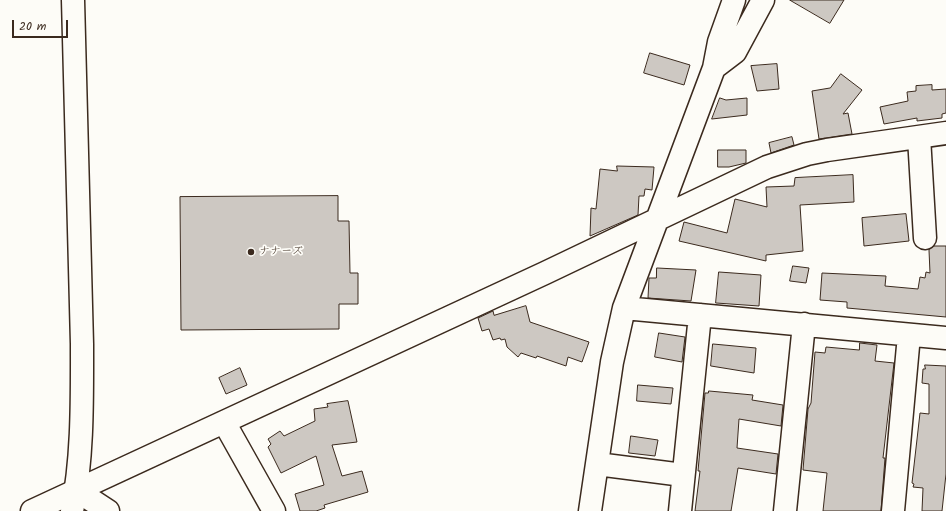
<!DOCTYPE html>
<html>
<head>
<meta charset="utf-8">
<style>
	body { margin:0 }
	#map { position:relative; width:946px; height:511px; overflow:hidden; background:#fdfcf7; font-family:Kalam,sans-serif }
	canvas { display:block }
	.scale { position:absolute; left:12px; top:20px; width:56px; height:18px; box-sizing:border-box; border:2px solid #3b2a1e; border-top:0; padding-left:5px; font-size:12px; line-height:14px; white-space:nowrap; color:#3b2a1e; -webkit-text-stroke:3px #fdfcf7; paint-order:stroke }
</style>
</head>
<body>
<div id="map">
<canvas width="946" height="511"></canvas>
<div class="scale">20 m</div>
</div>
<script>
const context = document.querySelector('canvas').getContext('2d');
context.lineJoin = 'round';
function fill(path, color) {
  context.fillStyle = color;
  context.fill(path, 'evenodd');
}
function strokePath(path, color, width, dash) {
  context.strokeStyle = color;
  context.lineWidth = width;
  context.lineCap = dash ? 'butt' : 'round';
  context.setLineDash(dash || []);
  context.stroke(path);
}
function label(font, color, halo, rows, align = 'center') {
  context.font = font + ' Kalam,"Klee One",sans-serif';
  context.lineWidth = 3.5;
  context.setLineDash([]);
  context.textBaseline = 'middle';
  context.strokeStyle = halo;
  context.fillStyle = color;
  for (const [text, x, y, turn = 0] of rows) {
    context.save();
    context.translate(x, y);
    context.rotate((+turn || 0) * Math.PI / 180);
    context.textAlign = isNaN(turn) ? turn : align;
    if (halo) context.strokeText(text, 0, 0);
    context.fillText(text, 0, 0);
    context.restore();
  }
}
const building = new Path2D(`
	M 790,0 L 844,0 L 830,23 Z
	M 650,53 L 690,65 L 684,85 L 644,73 Z
	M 777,64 L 779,89 L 757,91 L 751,66 Z
	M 841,74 L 862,90 L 843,114 L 848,113 L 852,134 L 819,139 L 812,91 L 830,88 Z
	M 932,85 L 932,90 L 946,89 L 946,113 L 942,114 L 942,118 L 917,121 L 917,118 L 884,124 L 880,107 L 908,101 L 907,92 L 916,91 L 916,86 Z
	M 720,98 L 726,100 L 747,98 L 747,115 L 712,119 Z
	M 792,137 L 794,145 L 771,153 L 769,143 Z
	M 718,150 L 746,150 L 746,163 L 729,167 L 718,167 Z
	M 617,166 L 654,167 L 652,190 L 645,189 L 644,196 L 639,196 L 638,215 L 590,236 L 591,208 L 596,209 L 600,169 L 617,171 Z
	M 853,175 L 854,202 L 800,205 L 803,251 L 766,255 L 766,261 L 679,241 L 684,222 L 727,233 L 735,199 L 767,207 L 766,187 L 794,186 L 795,178 Z
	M 338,196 L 338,221 L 349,221 L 350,273 L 358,273 L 358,304 L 339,304 L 339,329 L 181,330 L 180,197 Z
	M 906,214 L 909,241 L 864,246 L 862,218 Z
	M 934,246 L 946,246 L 946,317 L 847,308 L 847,302 L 820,300 L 822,273 L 886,276 L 885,286 L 918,289 L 920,277 L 925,278 L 926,272 L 930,273 L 929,250 Z
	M 793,266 L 809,268 L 806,283 L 790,281 Z
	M 657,268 L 696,270 L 691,301 L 648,298 L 649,278 L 656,278 Z
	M 719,272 L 761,275 L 759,306 L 716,303 Z
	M 526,306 L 530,322 L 589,342 L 582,362 L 568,357 L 566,366 L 537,356 L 536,358 L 521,353 L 518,357 L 507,347 L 505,339 L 501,340 L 500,338 L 493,340 L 489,329 L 482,331 L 478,318 L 493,311 L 494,315 Z
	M 659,333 L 685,337 L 682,362 L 655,357 Z
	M 860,343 L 877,345 L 875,361 L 894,363 L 883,458 L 885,458 L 881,511 L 823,511 L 827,473 L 803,470 L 808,409 L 811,403 L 815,352 L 825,353 L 826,347 L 859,350 Z
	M 713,344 L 756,348 L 754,373 L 711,366 Z
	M 925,365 L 946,366 L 946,474 L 942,511 L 922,511 L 923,488 L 913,487 L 914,484 L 912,483 L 920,413 L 929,414 L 929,384 L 922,383 L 923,369 L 925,369 Z
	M 240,368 L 247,385 L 226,394 L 219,378 Z
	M 638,385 L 673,388 L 671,404 L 637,401 Z
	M 709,391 L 753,395 L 752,400 L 783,405 L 781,426 L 739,419 L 737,448 L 778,454 L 776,474 L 738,468 L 731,511 L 695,511 L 700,471 L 698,471 L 705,393 L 708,393 Z
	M 348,401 L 357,442 L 332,445 L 342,476 L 362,471 L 368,492 L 324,505 L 325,508 L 316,511 L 300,511 L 295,494 L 324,485 L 316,456 L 281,473 L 268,447 L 271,444 L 268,439 L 280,431 L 284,436 L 315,421 L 314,409 L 328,407 L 327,404 Z
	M 631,436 L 658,440 L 655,456 L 629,453 Z`);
fill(building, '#cdc8c2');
strokePath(building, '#3b2a1e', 1);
const minor = new Path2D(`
	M 714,68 L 719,42 L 734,0
	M 919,137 L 925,238
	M 624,308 L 946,338
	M 224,422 L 274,511
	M 597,464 L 683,475
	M 76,490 L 108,511
	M 32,511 L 545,273 L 767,167 L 807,154 L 827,150 L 946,133
	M 590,511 L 612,362 L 624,308 L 714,68 L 735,52 L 763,0
	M 680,511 L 700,315
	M 785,511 L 804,324
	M 893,511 L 909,335`);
const tertiary = new Path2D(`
	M 72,511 C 83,458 82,398 82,344 L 73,0`);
strokePath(minor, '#3b2a1e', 25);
strokePath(tertiary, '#3b2a1e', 25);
strokePath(minor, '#fdfcf7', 22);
strokePath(tertiary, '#fdfcf7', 22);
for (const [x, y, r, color] of [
	[251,252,4,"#3b2a1e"]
]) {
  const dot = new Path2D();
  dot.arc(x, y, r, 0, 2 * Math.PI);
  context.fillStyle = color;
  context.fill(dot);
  strokePath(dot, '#fdfcf7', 1.5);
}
label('11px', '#3b2a1e', '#fdfcf7', [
	["ナナーズ",259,252]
], 'left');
</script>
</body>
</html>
